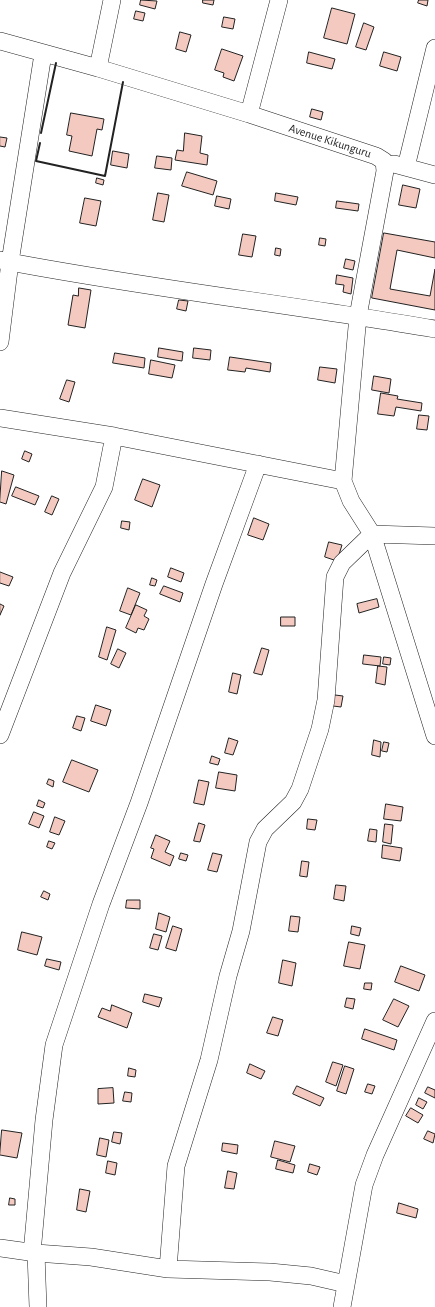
<!DOCTYPE html>
<html>
<head>
<meta charset="utf-8">
<style>
	body { margin:0 }
	canvas { display:block; background:#fff }
</style>
</head>
<body>
<canvas width="435" height="1307"></canvas>
<script>
const context = document.querySelector('canvas').getContext('2d');
context.lineJoin = 'round';
function fill(path, color) {
  context.fillStyle = color;
  context.fill(path, 'evenodd');
}
function strokePath(path, color, width, dash) {
  context.strokeStyle = color;
  context.lineWidth = width;
  context.lineCap = dash ? 'butt' : 'round';
  context.setLineDash(dash || []);
  context.stroke(path);
}
function label(font, color, halo, rows, align = 'center') {
  context.font = font + ' "Alegreya Sans",sans-serif';
  context.lineWidth = 3;
  context.setLineDash([]);
  context.textBaseline = 'middle';
  context.strokeStyle = halo;
  context.fillStyle = color;
  for (const [text, x, y, turn = 0] of rows) {
    context.save();
    context.translate(x, y);
    context.rotate((+turn || 0) * Math.PI / 180);
    context.textAlign = isNaN(turn) ? turn : align;
    if (halo) context.strokeText(text, 0, 0);
    context.fillText(text, 0, 0);
    context.restore();
  }
}
const building = new Path2D(`
	M 141,0 L 157,1 L 155,9 L 140,5 Z
	M 203,0 L 214,0 L 213,5 L 203,3 Z
	M 419,0 L 428,0 L 427,6 L 418,3 Z
	M 332,8 L 355,14 L 347,44 L 324,38 Z
	M 136,11 L 145,13 L 143,21 L 134,19 Z
	M 224,17 L 235,19 L 233,29 L 222,27 Z
	M 364,23 L 374,27 L 366,50 L 356,47 Z
	M 180,32 L 191,35 L 186,52 L 176,49 Z
	M 222,49 L 243,56 L 234,81 L 223,77 L 224,73 L 215,70 Z
	M 309,52 L 335,59 L 332,69 L 307,63 Z
	M 384,52 L 401,57 L 397,71 L 380,66 Z
	M 312,109 L 323,112 L 321,120 L 310,117 Z
	M 71,113 L 104,119 L 102,130 L 97,129 L 92,156 L 69,151 L 72,136 L 67,135 Z
	M 185,133 L 202,136 L 200,153 L 208,155 L 207,165 L 175,160 L 177,150 L 183,151 Z
	M 0,137 L 7,138 L 5,147 L 0,146 Z
	M 113,151 L 129,154 L 127,168 L 111,165 Z
	M 157,156 L 172,158 L 171,170 L 155,168 Z
	M 187,172 L 217,181 L 213,195 L 182,186 Z
	M 97,178 L 104,180 L 103,185 L 96,183 Z
	M 403,185 L 420,189 L 416,208 L 399,205 Z
	M 158,193 L 169,195 L 164,222 L 153,220 Z
	M 276,193 L 298,197 L 296,205 L 275,201 Z
	M 217,196 L 231,199 L 229,209 L 215,206 Z
	M 85,198 L 101,201 L 96,226 L 80,223 Z
	M 337,201 L 359,204 L 358,211 L 336,208 Z
	M 384,233 L 435,242 L 435,258 L 397,250 L 390,289 L 430,296 L 435,269 L 435,310 L 372,298 Z
	M 243,234 L 256,236 L 252,257 L 239,255 Z
	M 320,238 L 326,239 L 325,246 L 319,245 Z
	M 276,248 L 281,249 L 280,256 L 275,255 Z
	M 346,259 L 355,261 L 353,270 L 344,268 Z
	M 337,275 L 353,278 L 351,294 L 343,292 L 344,285 L 336,284 Z
	M 79,288 L 91,290 L 85,328 L 68,325 L 73,295 L 78,296 Z
	M 179,300 L 188,301 L 186,311 L 177,309 Z
	M 159,348 L 183,352 L 182,361 L 158,357 Z
	M 194,348 L 211,350 L 210,360 L 193,358 Z
	M 115,353 L 145,358 L 144,368 L 113,363 Z
	M 230,357 L 271,363 L 270,372 L 246,368 L 245,372 L 228,370 Z
	M 151,360 L 175,365 L 172,378 L 149,374 Z
	M 320,367 L 337,369 L 335,383 L 318,380 Z
	M 374,376 L 391,379 L 389,393 L 372,390 Z
	M 67,380 L 75,382 L 69,402 L 60,399 Z
	M 381,393 L 398,396 L 397,399 L 422,403 L 421,411 L 396,407 L 394,416 L 378,414 Z
	M 419,415 L 429,416 L 427,430 L 417,429 Z
	M 25,451 L 32,454 L 29,462 L 22,459 Z
	M 2,471 L 14,475 L 6,504 L 0,502 Z
	M 143,479 L 160,485 L 152,507 L 135,500 Z
	M 16,487 L 39,496 L 35,505 L 12,496 Z
	M 52,496 L 59,499 L 52,515 L 45,512 Z
	M 254,518 L 269,524 L 263,540 L 248,535 Z
	M 122,521 L 130,522 L 129,530 L 121,528 Z
	M 329,542 L 342,545 L 337,561 L 325,557 Z
	M 171,568 L 184,573 L 181,582 L 168,577 Z
	M 0,572 L 13,577 L 9,586 L 0,583 Z
	M 152,578 L 157,580 L 155,586 L 150,585 Z
	M 164,586 L 183,593 L 180,602 L 160,594 Z
	M 128,588 L 140,593 L 131,615 L 120,611 Z
	M 377,599 L 379,607 L 359,613 L 357,604 Z
	M 0,604 L 4,606 L 0,615 Z
	M 136,605 L 147,610 L 144,616 L 149,619 L 144,630 L 138,628 L 136,633 L 126,628 Z
	M 281,617 L 295,617 L 295,626 L 281,626 Z
	M 107,627 L 116,630 L 107,660 L 99,657 Z
	M 262,648 L 269,650 L 262,675 L 254,673 Z
	M 118,649 L 126,653 L 119,668 L 111,664 Z
	M 364,655 L 381,657 L 380,666 L 363,664 Z
	M 384,657 L 391,658 L 390,665 L 383,664 Z
	M 378,666 L 387,667 L 385,685 L 376,683 Z
	M 233,673 L 241,675 L 237,694 L 229,692 Z
	M 335,695 L 343,696 L 341,707 L 333,706 Z
	M 96,705 L 111,710 L 106,726 L 91,721 Z
	M 77,716 L 85,718 L 81,731 L 73,728 Z
	M 229,738 L 238,741 L 233,755 L 225,753 Z
	M 374,740 L 381,742 L 380,757 L 372,755 Z
	M 384,742 L 389,743 L 387,752 L 382,751 Z
	M 212,756 L 220,759 L 218,765 L 210,763 Z
	M 72,760 L 98,770 L 89,792 L 63,782 Z
	M 219,772 L 237,775 L 235,791 L 216,788 Z
	M 49,779 L 54,781 L 53,787 L 47,784 Z
	M 199,780 L 209,782 L 204,805 L 194,803 Z
	M 39,800 L 45,803 L 43,808 L 37,806 Z
	M 386,804 L 403,807 L 401,821 L 384,819 Z
	M 34,812 L 44,816 L 39,828 L 29,824 Z
	M 55,817 L 65,821 L 59,835 L 50,832 Z
	M 308,819 L 317,820 L 315,830 L 307,829 Z
	M 199,823 L 205,825 L 200,842 L 194,841 Z
	M 385,824 L 393,825 L 391,844 L 383,842 Z
	M 370,829 L 377,830 L 376,842 L 368,841 Z
	M 156,835 L 170,841 L 165,852 L 174,856 L 170,866 L 151,858 L 154,849 L 151,848 Z
	M 49,841 L 55,843 L 52,849 L 47,847 Z
	M 383,845 L 402,848 L 400,861 L 382,858 Z
	M 181,853 L 188,855 L 186,861 L 179,859 Z
	M 213,853 L 222,855 L 217,872 L 208,870 Z
	M 302,861 L 309,862 L 307,877 L 300,876 Z
	M 336,885 L 346,886 L 344,901 L 334,899 Z
	M 44,891 L 50,894 L 48,900 L 41,897 Z
	M 127,900 L 140,900 L 140,909 L 126,908 Z
	M 159,913 L 170,917 L 166,932 L 156,929 Z
	M 291,916 L 300,917 L 298,932 L 289,931 Z
	M 173,926 L 182,929 L 176,951 L 166,948 Z
	M 352,926 L 361,928 L 359,936 L 351,934 Z
	M 22,932 L 42,937 L 37,955 L 18,950 Z
	M 154,934 L 162,936 L 158,950 L 150,948 Z
	M 349,942 L 365,945 L 360,969 L 344,966 Z
	M 47,959 L 61,962 L 59,970 L 45,966 Z
	M 283,960 L 296,963 L 292,986 L 279,983 Z
	M 401,966 L 425,975 L 419,991 L 395,982 Z
	M 365,983 L 372,983 L 371,990 L 364,989 Z
	M 145,994 L 162,998 L 159,1007 L 143,1002 Z
	M 347,998 L 355,999 L 353,1009 L 345,1007 Z
	M 394,999 L 409,1006 L 398,1027 L 383,1020 Z
	M 112,1005 L 132,1013 L 127,1028 L 98,1017 L 102,1008 L 110,1011 Z
	M 273,1017 L 283,1020 L 278,1036 L 267,1033 Z
	M 365,1029 L 397,1040 L 394,1050 L 362,1039 Z
	M 333,1062 L 343,1065 L 336,1086 L 326,1082 Z
	M 250,1064 L 265,1071 L 261,1079 L 247,1073 Z
	M 345,1066 L 354,1069 L 346,1094 L 337,1091 Z
	M 129,1068 L 136,1070 L 135,1077 L 128,1076 Z
	M 368,1084 L 375,1086 L 372,1094 L 365,1092 Z
	M 297,1086 L 324,1098 L 320,1106 L 293,1094 Z
	M 428,1087 L 435,1090 L 435,1098 L 425,1093 Z
	M 113,1088 L 114,1103 L 98,1104 L 98,1089 Z
	M 125,1092 L 132,1093 L 131,1102 L 123,1101 Z
	M 419,1098 L 427,1102 L 423,1109 L 416,1105 Z
	M 411,1108 L 423,1115 L 418,1123 L 406,1116 Z
	M 2,1130 L 22,1133 L 17,1158 L 0,1155 Z
	M 428,1131 L 435,1134 L 433,1143 L 424,1139 Z
	M 114,1132 L 122,1133 L 120,1144 L 112,1142 Z
	M 100,1138 L 109,1140 L 106,1157 L 97,1155 Z
	M 275,1141 L 295,1146 L 290,1162 L 271,1157 Z
	M 223,1143 L 238,1145 L 237,1154 L 222,1151 Z
	M 278,1160 L 295,1165 L 293,1173 L 276,1169 Z
	M 108,1161 L 117,1163 L 115,1175 L 106,1173 Z
	M 310,1164 L 320,1167 L 317,1175 L 308,1172 Z
	M 228,1171 L 237,1173 L 234,1189 L 225,1188 Z
	M 80,1189 L 90,1191 L 86,1212 L 77,1210 Z
	M 10,1198 L 15,1199 L 15,1205 L 9,1205 Z
	M 399,1203 L 418,1209 L 416,1218 L 397,1213 Z`);
fill(building, '#f3c9c0');
strokePath(building, '#222', 1);
const minor = new Path2D(`
	M 0,41 L 98,68 L 249,114 L 376,156 L 384,161 L 385,171 L 358,316 L 343,481 L 351,501 L 372,534 L 435,736
	M 98,68 L 112,0
	M 249,114 L 279,0
	M 394,164 L 435,175
	M 406,167 L 435,48
	M 0,260 C 144,288 290,304 435,329
	M 0,342 L 10,262 L 43,54
	M 0,418 L 114,436 L 343,481
	M 372,534 L 435,536
	M 0,735 L 62,573 L 104,487 L 114,436
	M 0,1248 L 36,1253 L 91,1257 L 168,1269 L 270,1272 L 311,1276 L 346,1284
	M 32,1253 L 44,1120 L 54,1045 L 101,904 L 139,803 L 214,584 L 258,464
	M 36,1253 L 38,1307
	M 168,1269 L 176,1166 L 209,1060 L 228,976 L 241,931 L 258,842 L 265,829 L 293,802 L 300,789 L 320,729 L 326,700 L 335,577 L 342,563 L 372,534
	M 342,1307 L 364,1185 L 375,1155 L 435,1021`);
strokePath(minor, '#222', 18);
strokePath(minor, '#fff', 17);
strokePath(new Path2D(`
	M 41,133 L 56,63
	M 40,143 L 36,161 L 105,176 L 123,82`), '#222', 2);
label('12px', '#222', '#fff', [
	["Avenue Kikunguru",330,141,18]
]);
</script>
</body>
</html>
